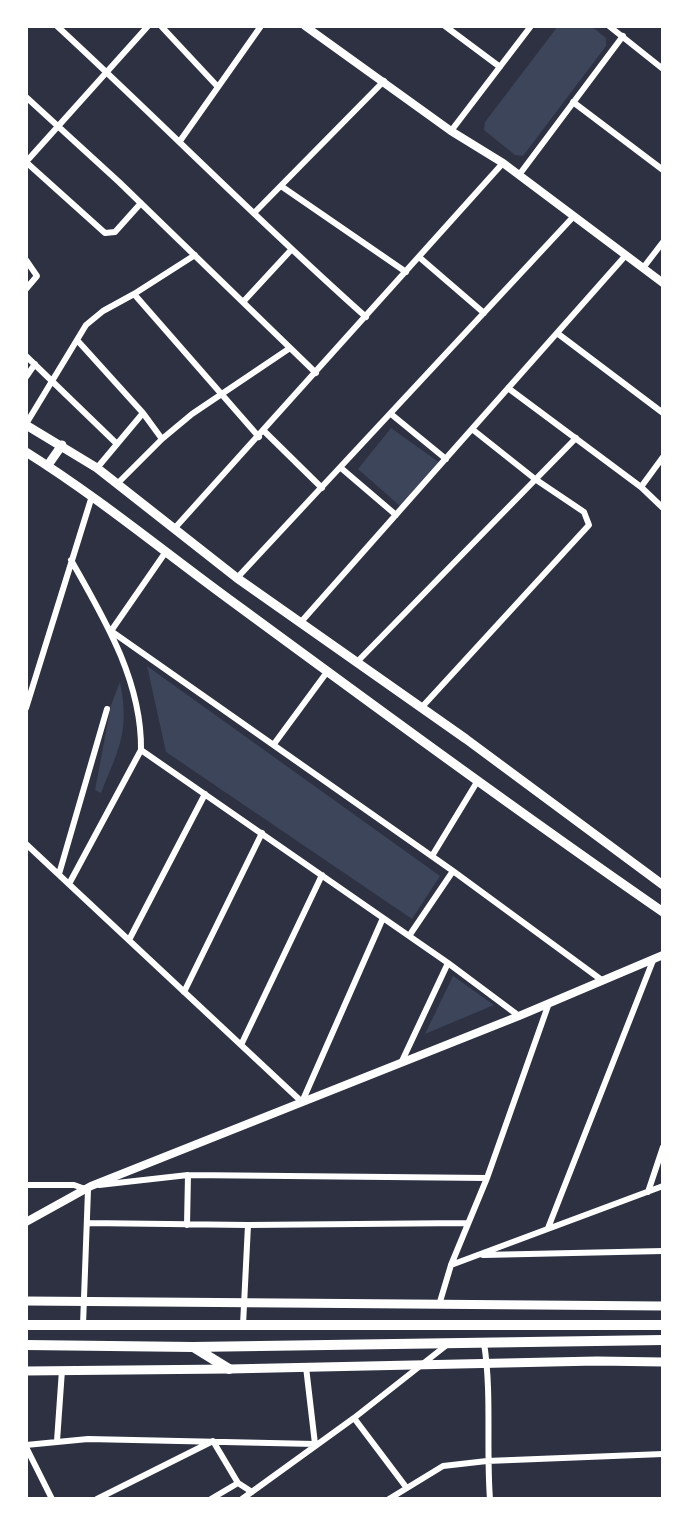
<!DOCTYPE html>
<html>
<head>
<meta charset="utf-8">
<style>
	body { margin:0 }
	#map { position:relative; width:689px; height:1525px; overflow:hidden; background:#2d3142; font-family:"Asap Condensed",sans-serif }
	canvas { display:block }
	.frame { position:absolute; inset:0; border:28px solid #fff; pointer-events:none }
</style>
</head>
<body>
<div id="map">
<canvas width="689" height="1525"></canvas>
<div class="frame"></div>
</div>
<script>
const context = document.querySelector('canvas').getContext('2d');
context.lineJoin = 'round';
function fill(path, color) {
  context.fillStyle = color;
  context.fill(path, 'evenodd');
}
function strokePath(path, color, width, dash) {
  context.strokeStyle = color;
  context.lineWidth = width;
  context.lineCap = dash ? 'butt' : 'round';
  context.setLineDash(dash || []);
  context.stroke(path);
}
fill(new Path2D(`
	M 558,26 L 591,26 L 606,38 L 606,46 L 523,156 L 515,155 L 484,130 L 485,122 Z
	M 391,428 L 440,463 L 401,507 L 358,469 Z
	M 147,666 L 440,876 L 412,919 L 166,752 Z
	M 120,682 C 130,732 119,748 101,793 L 95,790 L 111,705 Z
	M 453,976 L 494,1005 L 425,1034 Z`), '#3c4559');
strokePath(new Path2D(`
	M 57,26 C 161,122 260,223 366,317
	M 161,26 L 218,87
	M 445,26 L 500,67
	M 609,26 L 663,69
	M 26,97 L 119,182 L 316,373
	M 573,102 L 663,170
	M 451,131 L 531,26
	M 180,141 L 261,26
	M 26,162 L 148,26
	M 26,162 L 105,233 L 115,232 L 141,203
	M 519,175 L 623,36
	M 281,186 L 406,272
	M 255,212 L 384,81
	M 419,257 L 484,313
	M 26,260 L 37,276 L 26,289
	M 643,268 L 663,242
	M 134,294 L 259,437
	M 243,302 L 291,250
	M 557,333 L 663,413
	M 77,340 L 143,413 L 162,439
	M 26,356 L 116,443
	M 26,377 L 35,364
	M 508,388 L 641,487 L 663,508
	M 391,414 L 446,459
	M 26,424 L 86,325 L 103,311 L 134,294 L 195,255
	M 264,431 L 322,488
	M 97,468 L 143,413
	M 341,468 L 396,515
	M 118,483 L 162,439 L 192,414 L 290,348
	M 641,487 L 663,457
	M 174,529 L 503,163
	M 165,553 L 111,631 L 453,871 L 603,981
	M 237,578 L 574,216
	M 301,622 L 626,255
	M 357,662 L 576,438
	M 422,707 L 589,525 L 584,512 L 535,479 L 472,429
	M 26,708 L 92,496
	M 274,744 L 327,672
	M 141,750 L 448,963 L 519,1016
	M 26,844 L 302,1102 L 383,918
	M 432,856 L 477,782
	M 59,874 L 107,709
	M 69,884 L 141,750 C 142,681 104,618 71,560
	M 409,936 L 453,871
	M 129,940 L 205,794
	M 184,992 L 262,833
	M 241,1045 L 322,875
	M 402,1061 L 448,963
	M 26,1185 L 74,1185 L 88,1190 L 83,1325
	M 99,1185 L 188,1175 L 487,1178
	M 648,1192 L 663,1147
	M 87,1223 L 248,1225 L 467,1223
	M 187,1225 L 188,1175
	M 548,1228 L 654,958
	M 483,1255 L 663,1251
	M 451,1265 L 663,1186
	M 439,1305 L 451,1265 L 487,1178 L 549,1003
	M 243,1325 L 248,1225
	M 484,1343 C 492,1394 486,1447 490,1499
	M 354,1418 L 406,1487
	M 57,1441 L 62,1370
	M 26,1445 L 88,1439 L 315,1444 L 306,1367
	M 26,1447 L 52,1499
	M 97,1499 L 213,1441 L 238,1483 L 252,1492
	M 211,1499 L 238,1483
	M 242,1499 L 354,1418 L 448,1344
	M 389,1499 L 443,1466 L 487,1461 L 663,1454`), '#fff', 6);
strokePath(new Path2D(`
	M 305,26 L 451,131 L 503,163 L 663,283
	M 26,1222 L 91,1186 L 519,1016 L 663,955`), '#fff', 8);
strokePath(new Path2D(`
	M 26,425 L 97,468 L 237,578 L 466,739 L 663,885
	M 26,452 C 101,499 169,556 241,608 C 381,711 520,813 663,912
	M 48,465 L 62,445
	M 26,1301 L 663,1306
	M 26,1371 L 229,1369 L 597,1361 L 663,1362`), '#fff', 9);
strokePath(new Path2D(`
	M 26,1325 L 663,1325
	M 26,1345 L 193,1347 L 663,1340
	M 195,1348 L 229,1369`), '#fff', 10);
</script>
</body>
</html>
